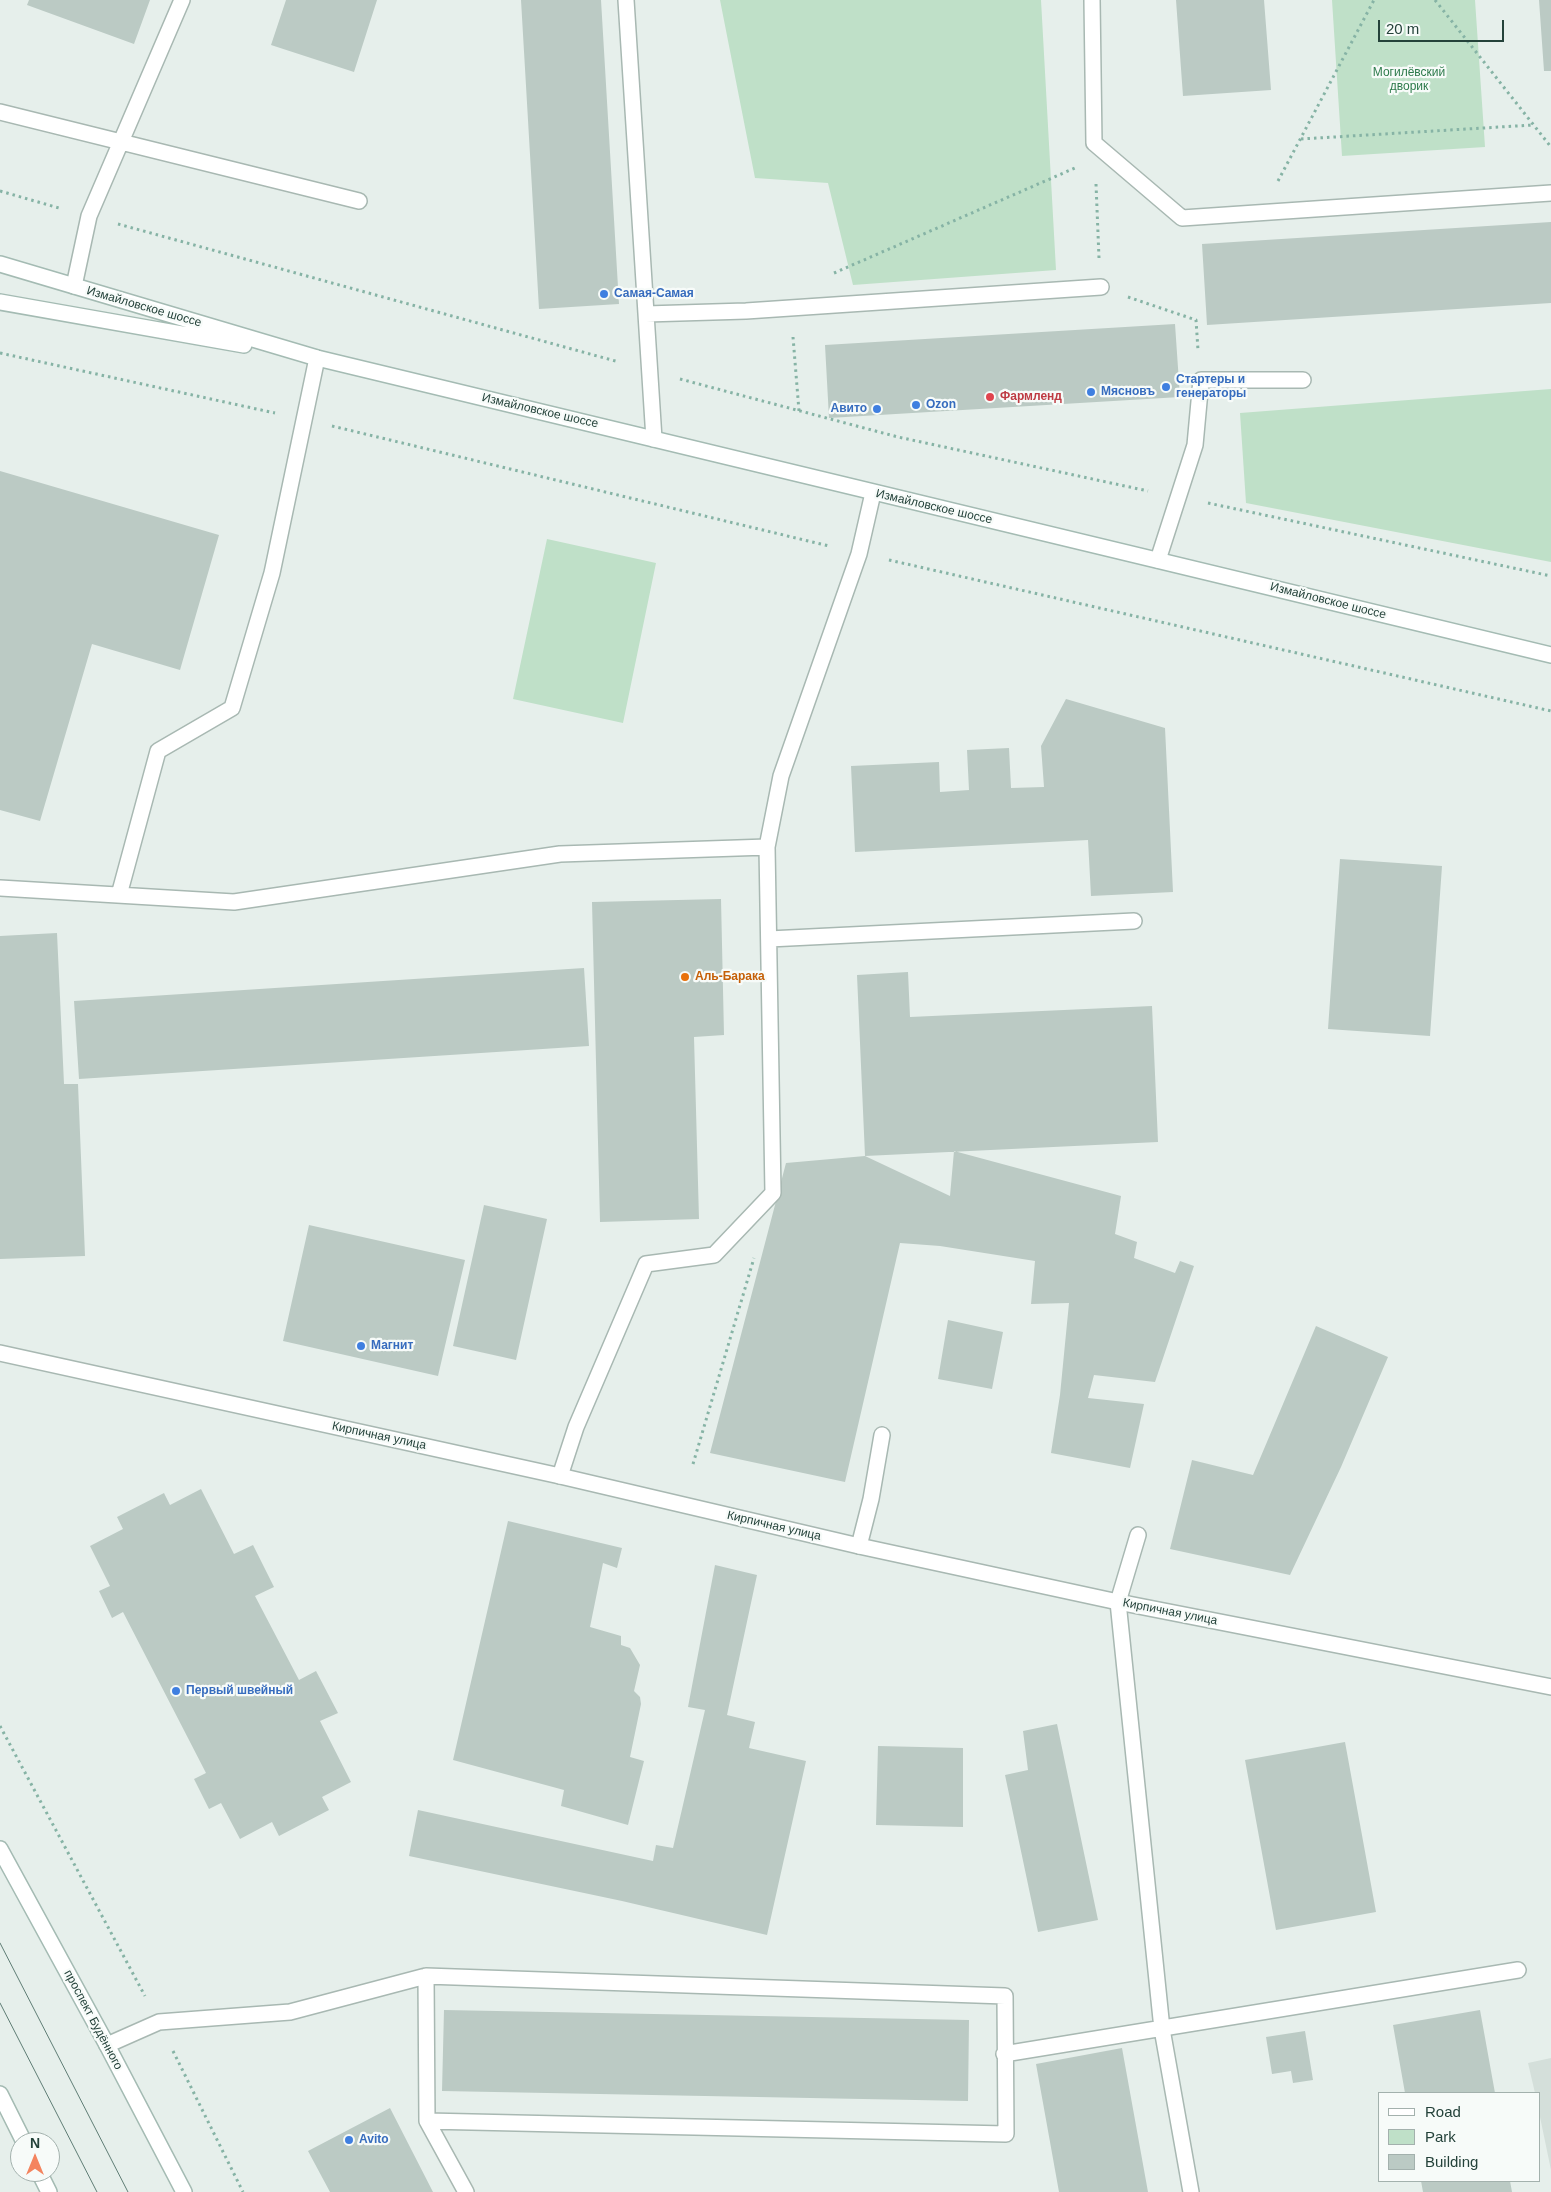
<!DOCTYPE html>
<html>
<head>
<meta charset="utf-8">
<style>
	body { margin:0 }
	#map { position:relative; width:1551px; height:2192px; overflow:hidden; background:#e6efeb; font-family:Arial,sans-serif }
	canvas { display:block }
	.legend { position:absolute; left:1378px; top:2092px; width:162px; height:90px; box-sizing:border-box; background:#f7fbf9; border:1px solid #a3b1ad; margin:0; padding:6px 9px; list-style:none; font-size:15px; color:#24423a }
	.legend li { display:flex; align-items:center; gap:10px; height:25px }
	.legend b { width:25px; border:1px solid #a3b1ad }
	.north { position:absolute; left:10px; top:2132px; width:50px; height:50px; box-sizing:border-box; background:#f7fbf9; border:1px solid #a3b1ad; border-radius:50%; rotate:0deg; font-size:14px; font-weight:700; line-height:20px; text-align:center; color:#24423a }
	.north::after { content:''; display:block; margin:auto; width:18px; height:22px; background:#f4845f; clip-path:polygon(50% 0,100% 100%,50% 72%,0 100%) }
	.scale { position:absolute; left:1378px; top:20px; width:126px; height:22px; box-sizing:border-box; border:2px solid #24423a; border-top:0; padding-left:6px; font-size:15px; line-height:18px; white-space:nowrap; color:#24423a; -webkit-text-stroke:4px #f7fbf9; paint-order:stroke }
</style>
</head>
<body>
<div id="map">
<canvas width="1551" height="2192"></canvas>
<ul class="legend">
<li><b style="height:6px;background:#fff"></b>Road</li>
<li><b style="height:14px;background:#bfe0c8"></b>Park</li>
<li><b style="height:14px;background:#bbcac4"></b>Building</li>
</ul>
<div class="north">N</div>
<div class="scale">20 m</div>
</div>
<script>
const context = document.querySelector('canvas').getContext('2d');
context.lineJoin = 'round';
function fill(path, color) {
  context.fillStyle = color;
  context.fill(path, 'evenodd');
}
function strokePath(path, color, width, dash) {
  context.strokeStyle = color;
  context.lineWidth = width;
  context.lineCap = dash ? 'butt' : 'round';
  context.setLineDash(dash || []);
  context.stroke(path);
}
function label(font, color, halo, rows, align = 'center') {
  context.font = font + ' Arial,sans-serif';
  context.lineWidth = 4.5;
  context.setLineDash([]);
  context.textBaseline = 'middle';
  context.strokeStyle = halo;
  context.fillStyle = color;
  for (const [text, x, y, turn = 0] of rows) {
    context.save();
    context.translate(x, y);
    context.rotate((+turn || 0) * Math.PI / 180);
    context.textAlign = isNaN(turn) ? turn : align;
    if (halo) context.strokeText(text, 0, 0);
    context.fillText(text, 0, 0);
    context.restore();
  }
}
fill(new Path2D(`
	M 1551,2058 L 1551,2170 L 1540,2117 L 1540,2093 L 1535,2093 L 1528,2063 Z`), '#d4dfda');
fill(new Path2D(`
	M 720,0 L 1041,0 L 1056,270 L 853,285 L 828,183 L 755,178 Z
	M 1332,0 L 1475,0 L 1485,147 L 1342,156 Z
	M 1551,389 L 1551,562 L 1246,503 L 1240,413 Z
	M 547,539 L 656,563 L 623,723 L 513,699 Z`), '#bfe0c8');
fill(new Path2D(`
	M 29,0 L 150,0 L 134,44 L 27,5 Z
	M 286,0 L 377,0 L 354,72 L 271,45 Z
	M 521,0 L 601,0 L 619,304 L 539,309 Z
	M 1176,0 L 1264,0 L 1271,90 L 1183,96 Z
	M 1539,0 L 1551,0 L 1551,71 L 1544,71 Z
	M 1551,222 L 1551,303 L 1207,325 L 1202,244 Z
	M 1175,324 L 1180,397 L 829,418 L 825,345 Z
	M 0,471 L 219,535 L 180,670 L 92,644 L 40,821 L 0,810 Z
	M 1066,699 L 1165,728 L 1173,892 L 1091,896 L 1088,840 L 855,852 L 851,766 L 939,762 L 940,792 L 969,790 L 967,750 L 1009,748 L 1011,788 L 1044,787 L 1041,746 Z
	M 1340,859 L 1442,866 L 1430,1036 L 1328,1029 Z
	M 721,899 L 724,1035 L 694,1037 L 699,1219 L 600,1222 L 592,902 Z
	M 57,933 L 64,1084 L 78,1084 L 85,1256 L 0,1259 L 0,936 Z
	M 584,968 L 589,1046 L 79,1079 L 74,1001 Z
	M 908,972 L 910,1017 L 1152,1006 L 1158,1142 L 865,1156 L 857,975 Z
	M 954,1151 L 1121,1196 L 1115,1234 L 1137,1242 L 1134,1258 L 1175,1273 L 1180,1261 L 1194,1266 L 1155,1382 L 1094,1375 L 1088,1398 L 1144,1404 L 1130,1468 L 1051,1453 L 1060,1395 L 1069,1303 L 1031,1304 L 1035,1261 L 940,1246 L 900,1243 L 845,1482 L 710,1453 L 786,1163 L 865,1156 L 950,1196 Z
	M 484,1205 L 547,1219 L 516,1360 L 453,1346 Z
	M 309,1225 L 465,1260 L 438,1376 L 283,1341 Z
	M 948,1320 L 1003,1332 L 992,1389 L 938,1379 Z
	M 1316,1326 L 1388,1357 L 1341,1467 L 1290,1575 L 1170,1549 L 1192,1460 L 1253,1475 Z
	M 201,1489 L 234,1554 L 253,1545 L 274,1587 L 255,1596 L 299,1680 L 316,1671 L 338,1713 L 320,1721 L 351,1782 L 322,1797 L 329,1810 L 279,1836 L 272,1822 L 240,1839 L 221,1803 L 209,1809 L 194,1779 L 206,1773 L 123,1612 L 112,1618 L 99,1591 L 110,1586 L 90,1546 L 123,1529 L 117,1517 L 164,1493 L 170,1505 Z
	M 508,1521 L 622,1548 L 617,1568 L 603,1563 L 590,1627 L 621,1636 L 621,1645 L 630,1648 L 640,1665 L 634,1691 L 640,1697 L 641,1704 L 630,1757 L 644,1761 L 628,1825 L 561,1806 L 564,1790 L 453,1760 Z
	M 715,1565 L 757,1575 L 727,1715 L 755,1722 L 749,1748 L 806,1761 L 767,1935 L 622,1901 L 409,1856 L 418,1810 L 653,1861 L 656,1845 L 673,1848 L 705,1710 L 688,1707 Z
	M 1057,1724 L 1098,1920 L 1038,1932 L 1005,1775 L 1028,1770 L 1023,1731 Z
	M 1345,1742 L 1376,1912 L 1276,1930 L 1245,1760 Z
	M 878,1746 L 963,1748 L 963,1827 L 876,1825 Z
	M 444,2010 L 969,2020 L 968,2101 L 442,2091 Z
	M 1480,2010 L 1495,2093 L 1405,2093 L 1393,2025 Z
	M 1305,2031 L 1313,2080 L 1293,2083 L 1291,2071 L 1272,2074 L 1266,2037 Z
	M 1122,2048 L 1148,2192 L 1059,2192 L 1036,2064 Z
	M 390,2108 L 433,2192 L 330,2192 L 308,2151 Z
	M 1421,2181 L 1510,2181 L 1512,2192 L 1423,2192 Z`), '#bbcac4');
const lane = new Path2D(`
	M 626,0 L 654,439
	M 1092,0 L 1094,143 L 1182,218 L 1551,193
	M 0,112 L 359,201
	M 74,286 L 89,216 L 182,0
	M 646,314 L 746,311 L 1101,287
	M 1158,560 L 1195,445 L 1201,380 L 1303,380
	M 0,888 L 234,902 L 560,854 L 767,847
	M 119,895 L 158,751 L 232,708 L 272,573 L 317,358
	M 769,939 L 1134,921
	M 560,1476 L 576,1427 L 646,1264 L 714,1255 L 773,1193 L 767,847 L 781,776 L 859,554 L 873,493
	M 1138,1535 L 1118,1602 L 1162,2029 L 1191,2192
	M 859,1546 L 871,1499 L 882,1435
	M 107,2045 L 159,2022 L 290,2012 L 426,1976 L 1005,1996 L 1006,2134 L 427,2121 L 426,1976
	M 1004,2054 L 1518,1970
	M 427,2121 L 466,2192`);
const street = new Path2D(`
	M 0,1353 L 560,1476 L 859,1546 L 1118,1602 L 1551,1687`);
const secondary = new Path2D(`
	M 0,264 L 317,358 L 1551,655
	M 0,302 L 244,345
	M 0,1849 L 107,2045 L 184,2192
	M 0,2094 L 24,2142
	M 39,2172 L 49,2192`);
strokePath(lane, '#a8b8b2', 18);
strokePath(street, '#a8b8b2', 18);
strokePath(secondary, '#a4bbb3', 18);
strokePath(new Path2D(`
	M 1435,0 L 1551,147
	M 1301,139 L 1533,125
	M 1278,181 L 1374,0
	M 1096,184 L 1099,258
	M 0,191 L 59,208
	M 118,224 L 619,362
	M 834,273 L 1075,168
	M 1128,297 L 1196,320 L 1198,350
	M 793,337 L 799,411
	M 0,353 L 275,413
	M 680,379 L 898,437 L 1148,491
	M 332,426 L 829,546
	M 1208,503 L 1551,576
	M 889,560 L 1551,711
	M 693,1464 L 754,1258
	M 0,1726 L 145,1996
	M 173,2051 L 243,2192`), '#86b3a5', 3, [2.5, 4]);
strokePath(lane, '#fff', 15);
strokePath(street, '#fff', 15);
strokePath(secondary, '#fff', 15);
strokePath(new Path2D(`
	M 0,1943 L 128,2192
	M 0,2003 L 97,2192`), '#5f7d75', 1);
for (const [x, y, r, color] of [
	[604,294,5,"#3f7fe0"],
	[1166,387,5,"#3f7fe0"],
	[1091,392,5,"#3f7fe0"],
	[990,397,5,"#e0444e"],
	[916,405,5,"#3f7fe0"],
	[877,409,5,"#3f7fe0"],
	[685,977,5,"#e8710a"],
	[361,1346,5,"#3f7fe0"],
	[176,1691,5,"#3f7fe0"],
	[349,2140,5,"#3f7fe0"]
]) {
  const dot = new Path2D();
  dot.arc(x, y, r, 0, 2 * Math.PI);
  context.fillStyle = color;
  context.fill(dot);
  strokePath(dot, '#f7fbf9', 2);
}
label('12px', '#2d7a4b', '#f7fbf9', [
	["Могилёвский",1409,73],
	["дворик",1409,87]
]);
label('bold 12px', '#366cbe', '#f7fbf9', [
	["Самая-Самая",614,294],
	["Стартеры и",1176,380],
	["генераторы",1176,394],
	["Мясновъ",1101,392],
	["Ozon",926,405],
	["Авито",867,409,"right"],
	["Магнит",371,1346],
	["Первый швейный",186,1691],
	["Avito",359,2140]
], 'left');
label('12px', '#24423a', '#f7fbf9', [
	["Измайловское шоссе",144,307,16],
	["Измайловское шоссе",540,411,13],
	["Измайловское шоссе",934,507,13],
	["Измайловское шоссе",1328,601,14],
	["Кирпичная улица",379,1436,12],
	["Кирпичная улица",774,1526,13],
	["Кирпичная улица",1170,1612,11],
	["проспект Будённого",93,2020,62]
]);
label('bold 12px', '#be3a42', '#f7fbf9', [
	["Фармленд",1000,397]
], 'left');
label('bold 12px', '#c56008', '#f7fbf9', [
	["Аль-Барака",695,977]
], 'left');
</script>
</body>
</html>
